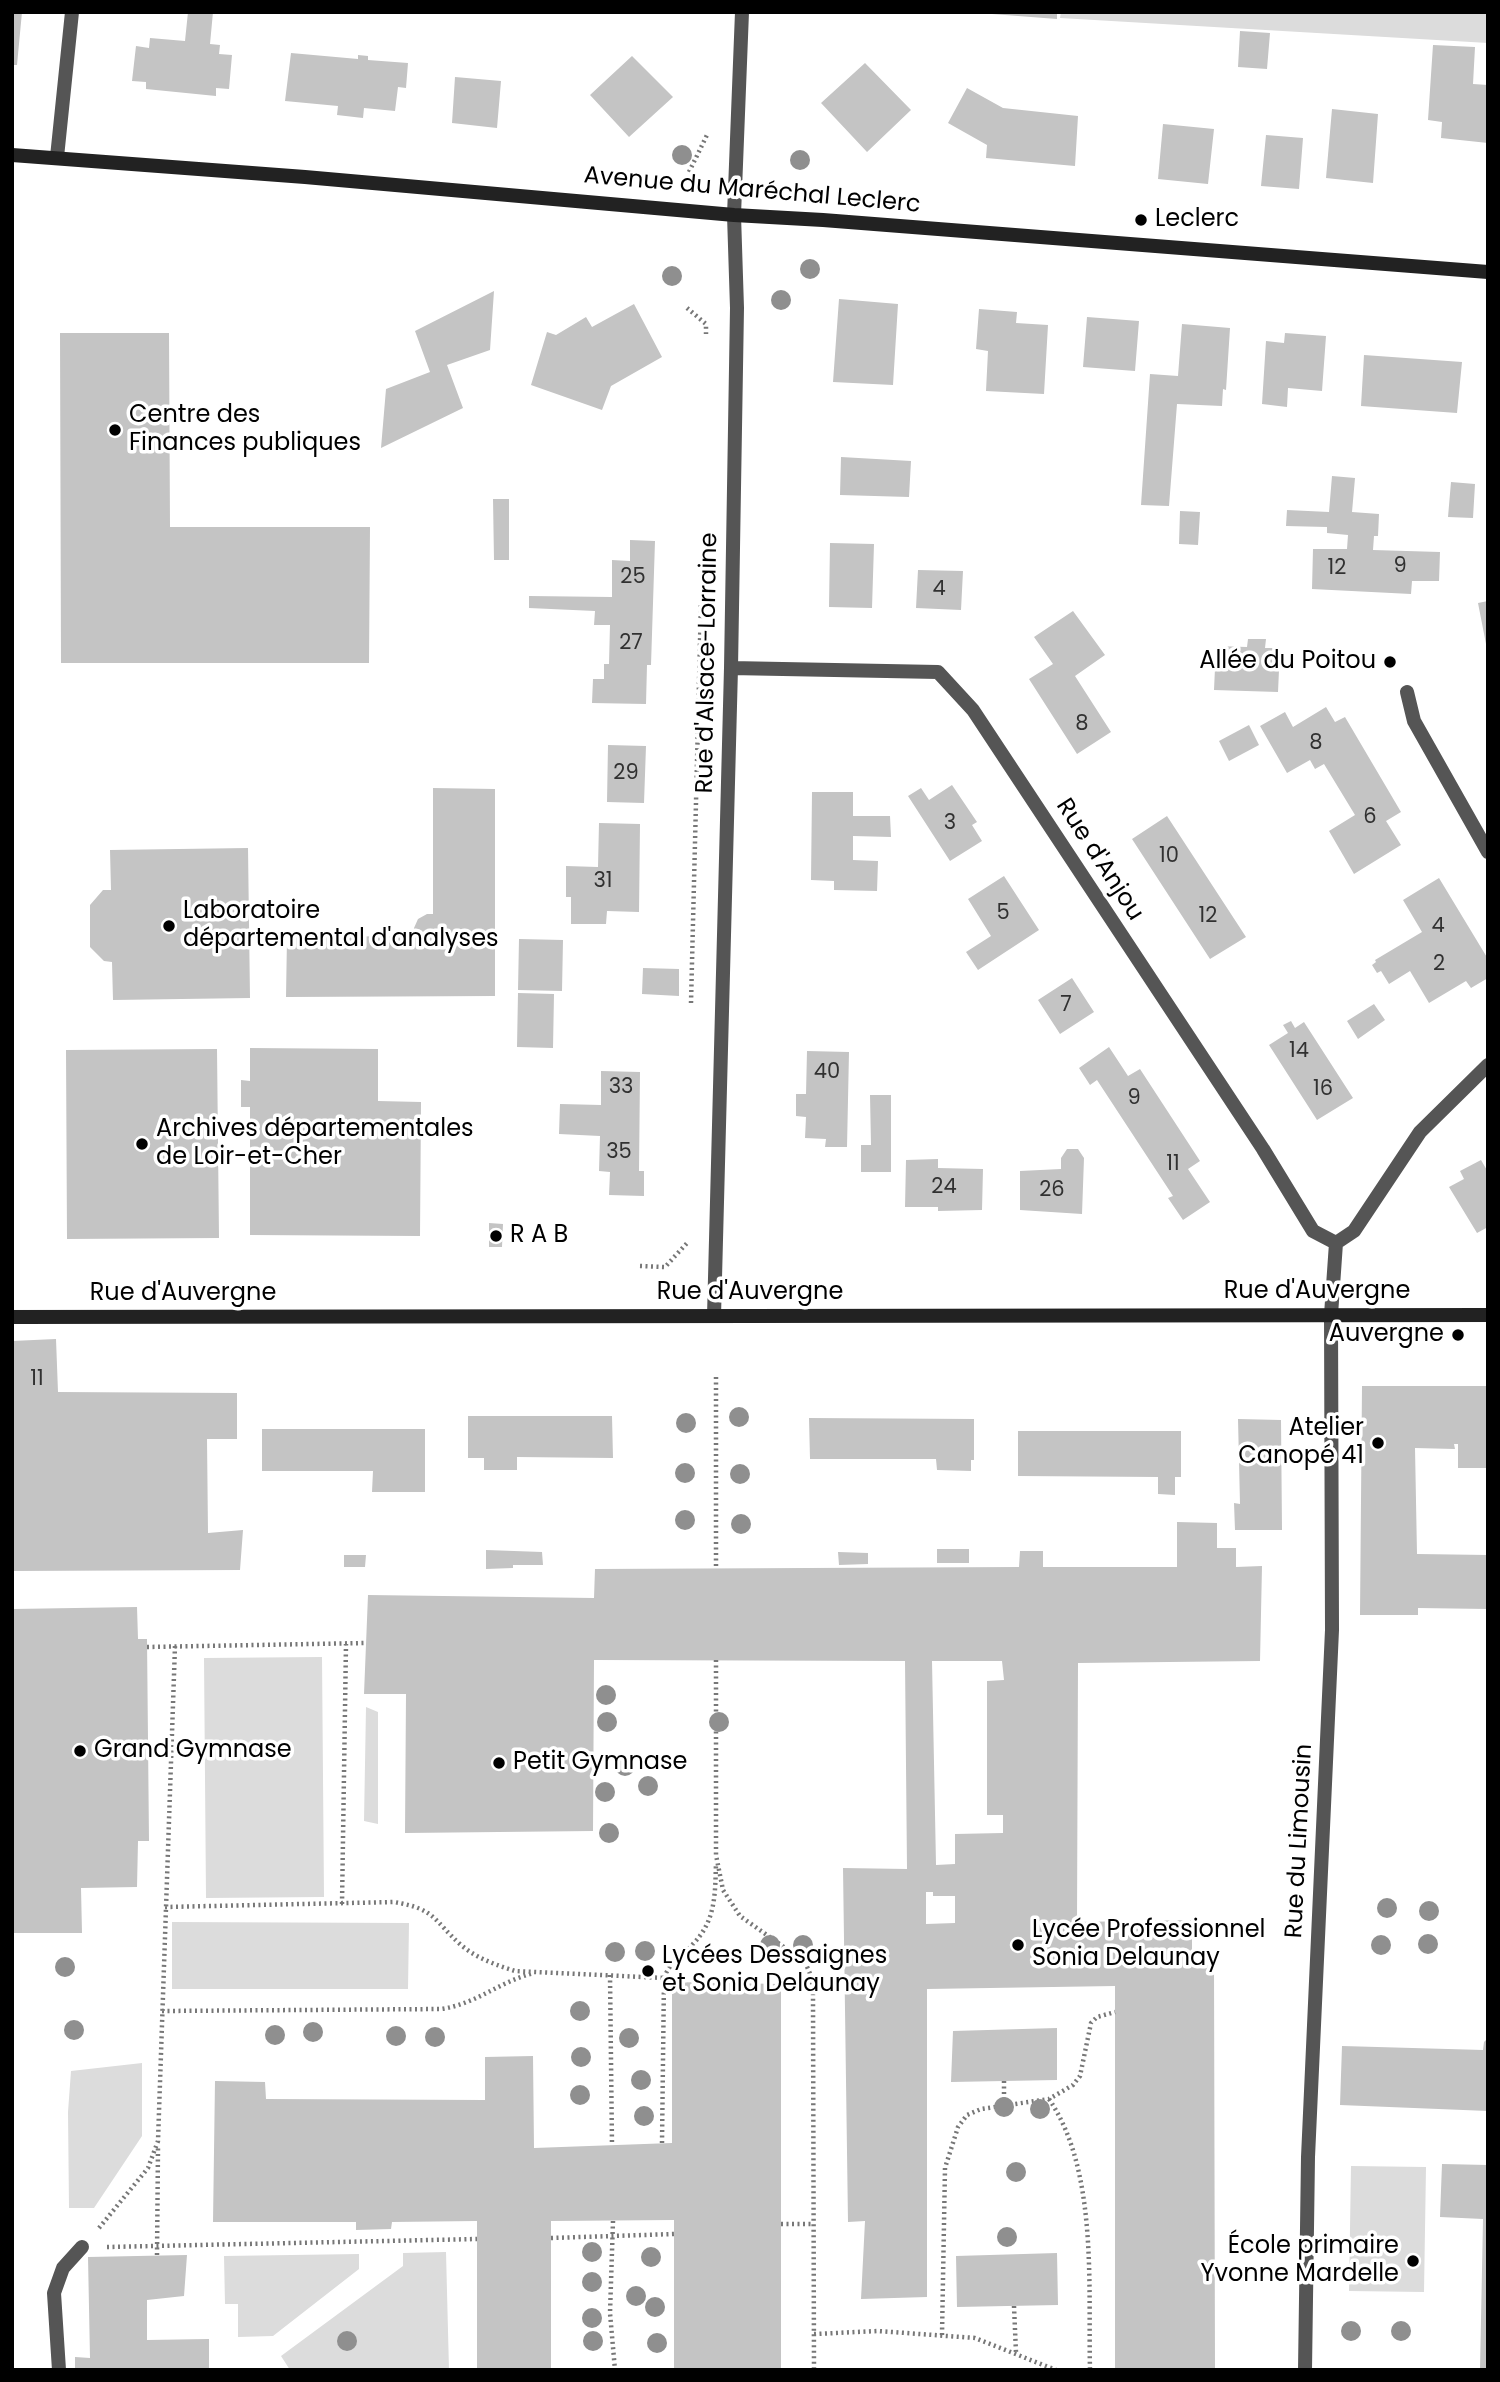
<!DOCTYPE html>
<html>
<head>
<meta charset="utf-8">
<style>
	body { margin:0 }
	#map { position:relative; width:1500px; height:2382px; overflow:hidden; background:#fff; font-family:Poppins,sans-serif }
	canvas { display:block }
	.frame { position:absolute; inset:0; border:14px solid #000; pointer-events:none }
</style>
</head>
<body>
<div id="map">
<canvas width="1500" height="2382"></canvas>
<div class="frame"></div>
</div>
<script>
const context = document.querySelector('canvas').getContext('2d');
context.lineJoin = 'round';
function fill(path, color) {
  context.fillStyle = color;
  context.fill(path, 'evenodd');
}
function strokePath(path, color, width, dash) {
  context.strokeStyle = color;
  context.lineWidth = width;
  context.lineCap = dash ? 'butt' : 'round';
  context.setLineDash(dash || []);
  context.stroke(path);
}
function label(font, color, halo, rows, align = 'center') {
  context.font = font + ' Poppins,sans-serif';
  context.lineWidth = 7;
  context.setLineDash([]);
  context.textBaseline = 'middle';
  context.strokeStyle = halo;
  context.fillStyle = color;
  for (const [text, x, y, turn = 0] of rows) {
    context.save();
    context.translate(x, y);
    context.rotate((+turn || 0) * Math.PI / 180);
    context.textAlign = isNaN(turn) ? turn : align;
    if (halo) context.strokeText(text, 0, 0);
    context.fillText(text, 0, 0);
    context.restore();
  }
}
fill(new Path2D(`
	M 1061,12 L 1488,12 L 1488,43 L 1060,18 Z
	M 322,1657 L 324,1897 L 206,1898 L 204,1658 Z
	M 366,1707 L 378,1712 L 378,1824 L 364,1821 Z
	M 172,1922 L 409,1923 L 408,1989 L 172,1989 Z
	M 142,2063 L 142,2136 L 94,2208 L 69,2208 L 68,2112 L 71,2071 Z
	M 1351,2166 L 1426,2167 L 1424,2292 L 1349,2291 Z
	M 446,2252 L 449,2370 L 290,2370 L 281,2356 L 403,2266 L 403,2253 Z
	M 359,2254 L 359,2269 L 273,2336 L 238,2337 L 238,2304 L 225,2304 L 224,2256 Z`), '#dcdcdc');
fill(new Path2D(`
	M 12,12 L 22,12 L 17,65 L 12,65 Z
	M 188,12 L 213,12 L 210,44 L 220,45 L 219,54 L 232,55 L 229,89 L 216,88 L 216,96 L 146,89 L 146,82 L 132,81 L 136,46 L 149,48 L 150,38 L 185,41 Z
	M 992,12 L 1057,12 L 1057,19 L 992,14 Z
	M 1240,31 L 1270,33 L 1267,69 L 1238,67 Z
	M 1433,45 L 1475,47 L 1473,84 L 1488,85 L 1488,143 L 1441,138 L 1442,122 L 1428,120 Z
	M 291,53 L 358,59 L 358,55 L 368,56 L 368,60 L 408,63 L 406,88 L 398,87 L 395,111 L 364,108 L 363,118 L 337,115 L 338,106 L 285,101 Z
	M 632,56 L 673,97 L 629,137 L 590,95 Z
	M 865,63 L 911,110 L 867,152 L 821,103 Z
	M 455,77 L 501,81 L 497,128 L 452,123 Z
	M 967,88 L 1003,108 L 1078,116 L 1075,166 L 986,158 L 987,145 L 948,123 Z
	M 1332,109 L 1378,114 L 1373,183 L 1326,178 Z
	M 1163,124 L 1214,129 L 1208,184 L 1158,179 Z
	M 1266,135 L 1303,138 L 1299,189 L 1261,186 Z
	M 494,291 L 490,350 L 447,365 L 463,408 L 381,448 L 386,389 L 430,372 L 415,331 Z
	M 839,299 L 898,304 L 893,385 L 833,382 Z
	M 634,304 L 662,357 L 611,386 L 602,410 L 531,385 L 547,332 L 556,335 L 586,317 L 592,327 Z
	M 979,309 L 1017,312 L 1016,323 L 1048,325 L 1044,394 L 986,391 L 988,351 L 976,349 Z
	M 1087,317 L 1139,321 L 1135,371 L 1083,367 Z
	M 1182,324 L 1230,328 L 1226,390 L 1223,389 L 1222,406 L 1177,404 L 1169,506 L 1141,505 L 1150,374 L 1178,376 Z
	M 60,333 L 169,333 L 170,527 L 370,527 L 369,663 L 61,663 Z
	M 1285,333 L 1326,336 L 1322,391 L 1288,388 L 1287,407 L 1262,404 L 1266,341 L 1284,343 Z
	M 1364,355 L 1462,362 L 1457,413 L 1361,406 Z
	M 841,457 L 911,461 L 909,497 L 840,495 Z
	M 1332,476 L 1355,478 L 1352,512 L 1379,514 L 1378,536 L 1374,536 L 1373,550 L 1440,552 L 1439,581 L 1412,581 L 1411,594 L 1312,589 L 1313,549 L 1347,549 L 1348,535 L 1327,533 L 1327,527 L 1286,526 L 1287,510 L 1329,512 Z
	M 1451,482 L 1475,484 L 1473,518 L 1448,517 Z
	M 493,499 L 509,499 L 509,560 L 494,560 Z
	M 1180,511 L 1200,512 L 1198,545 L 1179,544 Z
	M 630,540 L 655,541 L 651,665 L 647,665 L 646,704 L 592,703 L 593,679 L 604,679 L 604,664 L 609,664 L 610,625 L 594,625 L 595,611 L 529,608 L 529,596 L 612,597 L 612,560 L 630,561 Z
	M 830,543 L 874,544 L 872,608 L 829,607 Z
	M 918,570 L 963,571 L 961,610 L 916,608 Z
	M 1488,601 L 1488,644 L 1486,644 L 1478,603 Z
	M 1073,611 L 1105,655 L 1075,676 L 1111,732 L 1077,754 L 1029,679 L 1053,664 L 1034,637 Z
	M 1248,639 L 1266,639 L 1265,648 L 1280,648 L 1278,692 L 1214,690 L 1216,646 L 1247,647 Z
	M 1326,707 L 1335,722 L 1345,717 L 1401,812 L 1386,821 L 1401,845 L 1354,874 L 1329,831 L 1355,815 L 1324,764 L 1315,769 L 1310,760 L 1287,773 L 1260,726 L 1285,712 L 1293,727 Z
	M 1249,725 L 1259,745 L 1229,761 L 1219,741 Z
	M 608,745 L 646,746 L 644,803 L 607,802 Z
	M 952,785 L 977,822 L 972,825 L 982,841 L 950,861 L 908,796 L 921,788 L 929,800 Z
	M 433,788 L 495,789 L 495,996 L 286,997 L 287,937 L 413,936 L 414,928 L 418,919 L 427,914 L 433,914 Z
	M 812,792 L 853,792 L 853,816 L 890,816 L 891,837 L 853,836 L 853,860 L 878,861 L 877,891 L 834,890 L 834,881 L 811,880 Z
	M 1167,816 L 1246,937 L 1210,959 L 1132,839 Z
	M 599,823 L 640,824 L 639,912 L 607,911 L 606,924 L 571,924 L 571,897 L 566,897 L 566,866 L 598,867 Z
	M 248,848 L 250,998 L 113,1000 L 112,962 L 104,961 L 90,947 L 90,905 L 103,890 L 111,890 L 110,850 Z
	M 1004,876 L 1039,930 L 978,970 L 966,952 L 991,936 L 968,899 Z
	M 1439,878 L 1488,959 L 1488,978 L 1471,988 L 1466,981 L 1429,1003 L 1410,971 L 1389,984 L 1381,971 L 1377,973 L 1372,965 L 1376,962 L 1375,960 L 1422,932 L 1403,900 Z
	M 519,939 L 563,940 L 562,991 L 518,990 Z
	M 643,968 L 679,969 L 679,996 L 642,994 Z
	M 1072,978 L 1094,1012 L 1060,1034 L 1038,1000 Z
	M 518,993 L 554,994 L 553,1048 L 517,1047 Z
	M 1374,1004 L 1385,1020 L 1358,1039 L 1347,1021 Z
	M 1291,1021 L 1295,1028 L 1304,1022 L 1353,1098 L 1317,1120 L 1269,1045 L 1288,1033 L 1283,1025 Z
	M 1109,1047 L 1128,1076 L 1140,1069 L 1200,1161 L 1188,1169 L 1210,1202 L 1183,1220 L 1168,1198 L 1173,1196 L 1097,1080 L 1090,1085 L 1079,1068 Z
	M 250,1048 L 378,1049 L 378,1101 L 421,1102 L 420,1236 L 250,1235 L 250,1107 L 241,1107 L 241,1080 L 250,1081 Z
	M 217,1049 L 219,1238 L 67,1239 L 66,1050 Z
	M 807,1051 L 849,1052 L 847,1147 L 825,1147 L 826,1139 L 805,1138 L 806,1117 L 796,1116 L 796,1094 L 806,1094 Z
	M 601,1071 L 640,1072 L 639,1171 L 644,1171 L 644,1196 L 609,1195 L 610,1172 L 599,1171 L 600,1136 L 559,1134 L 560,1104 L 601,1105 Z
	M 870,1095 L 891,1095 L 891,1172 L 861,1172 L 861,1145 L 871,1145 Z
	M 1067,1149 L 1078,1149 L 1084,1158 L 1082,1214 L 1020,1210 L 1020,1171 L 1061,1169 L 1061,1158 Z
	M 938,1159 L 938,1168 L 983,1169 L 982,1210 L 938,1211 L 938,1207 L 905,1207 L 906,1160 Z
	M 1481,1160 L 1488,1172 L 1488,1227 L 1477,1233 L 1449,1187 L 1464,1179 L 1460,1171 Z
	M 489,1223 L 503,1224 L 502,1247 L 489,1247 Z
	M 56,1339 L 58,1392 L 237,1393 L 237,1439 L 207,1439 L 208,1533 L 243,1530 L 240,1570 L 12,1571 L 12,1341 Z
	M 1362,1386 L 1488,1386 L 1488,1468 L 1458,1468 L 1458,1444 L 1454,1444 L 1455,1449 L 1415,1448 L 1417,1554 L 1488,1555 L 1488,1609 L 1418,1608 L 1418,1615 L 1360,1615 Z
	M 468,1416 L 612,1416 L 613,1458 L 517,1457 L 517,1470 L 484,1470 L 484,1458 L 468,1458 Z
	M 809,1418 L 974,1419 L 974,1460 L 971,1460 L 971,1471 L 937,1470 L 936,1459 L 810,1459 Z
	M 1238,1419 L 1281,1420 L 1282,1530 L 1235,1530 L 1234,1503 L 1240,1504 Z
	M 262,1429 L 425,1429 L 425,1492 L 372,1492 L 373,1471 L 262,1471 Z
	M 1018,1431 L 1181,1431 L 1181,1477 L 1175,1477 L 1175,1495 L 1158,1494 L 1158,1477 L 1018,1476 Z
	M 1177,1522 L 1217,1523 L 1217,1548 L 1236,1548 L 1236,1567 L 1262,1566 L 1260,1661 L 1078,1663 L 1077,1922 L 1192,1920 L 1192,1965 L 1214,1965 L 1215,2370 L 1115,2370 L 1115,1986 L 927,1989 L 927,2297 L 861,2299 L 865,2221 L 848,2222 L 843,1868 L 907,1869 L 905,1661 L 594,1660 L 593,1831 L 405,1833 L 406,1694 L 364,1694 L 368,1595 L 594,1598 L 595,1569 L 1019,1567 L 1020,1551 L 1043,1551 L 1043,1567 L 1177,1567 ZM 932,1661 L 1002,1661 L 1004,1680 L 987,1681 L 987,1815 L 1003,1815 L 1003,1833 L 955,1834 L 955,1864 L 936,1865 ZM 926,1892 L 933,1892 L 933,1896 L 955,1896 L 955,1923 L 926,1924 Z
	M 937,1549 L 969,1549 L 969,1563 L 937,1563 Z
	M 486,1550 L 542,1552 L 543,1565 L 513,1565 L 513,1568 L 486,1569 Z
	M 838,1552 L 868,1553 L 868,1564 L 839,1565 Z
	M 344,1555 L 366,1555 L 365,1567 L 344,1567 Z
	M 137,1607 L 138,1639 L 147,1639 L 149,1841 L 138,1841 L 137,1887 L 81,1888 L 82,1933 L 12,1933 L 13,1609 Z
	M 672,1982 L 781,1984 L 781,2370 L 674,2370 L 674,2220 L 551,2221 L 551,2370 L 477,2370 L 477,2221 L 392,2222 L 391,2229 L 356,2230 L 356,2222 L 213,2222 L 215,2081 L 265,2082 L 266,2099 L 485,2100 L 485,2057 L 533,2056 L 534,2148 L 672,2143 Z
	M 1057,2028 L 1057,2080 L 951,2082 L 953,2031 Z
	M 1488,2038 L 1488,2111 L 1340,2105 L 1342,2046 L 1483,2050 L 1484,2042 Z
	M 1442,2164 L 1488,2165 L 1488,2370 L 1480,2370 L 1483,2219 L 1440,2217 Z
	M 1057,2253 L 1058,2305 L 957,2307 L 956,2256 Z
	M 187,2255 L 184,2296 L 147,2300 L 147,2340 L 209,2339 L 209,2370 L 75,2370 L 75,2357 L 90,2358 L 88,2257 Z`), '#c4c4c4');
strokePath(new Path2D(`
	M 689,172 L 707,135
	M 687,308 L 706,324 L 706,334
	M 691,1003 L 701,602
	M 640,1266 L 665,1267 L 688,1242
	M 716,1377 L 716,1569
	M 147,1647 L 366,1643
	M 716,1660 L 716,1855 L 723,1890 L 740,1916 L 805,1962 L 811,1976 L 813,1994 L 814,2370
	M 342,1904 L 346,1644
	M 165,1907 L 394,1902 C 436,1909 433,1920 461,1945 C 476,1958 496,1965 515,1971 L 664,1978
	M 610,1975 L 612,2145
	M 162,2011 L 441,2009 C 477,2004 500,1981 534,1973
	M 1049,2099 C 1098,2171 1088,2286 1090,2370
	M 1004,2105 L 1004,2080
	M 662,2143 L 664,1978 C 670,1962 681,1956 692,1945 C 716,1921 715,1895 716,1863
	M 613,2221 L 610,2313 L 615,2370
	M 781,2224 L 813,2224
	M 99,2228 L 148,2168 L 158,2141 L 175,1646
	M 551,2238 L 674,2234
	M 107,2247 L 477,2239
	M 157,2255 L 158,2148
	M 1014,2306 L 1016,2353
	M 814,2334 L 878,2331 L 975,2338 L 1056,2370
	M 942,2335 L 945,2168 L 958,2127 L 967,2115 L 981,2109 L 1049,2099 L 1073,2085 L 1080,2076 L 1091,2023 L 1097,2017 L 1115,2012`), '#777', 4.5, [2, 3.5]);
strokePath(new Path2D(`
	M 59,2370 L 54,2293 L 63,2268 L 82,2247`), '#555', 14);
strokePath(new Path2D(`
	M 57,157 L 72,12
	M 731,668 L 938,672 L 973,710 L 1263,1149 L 1313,1231 L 1336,1243
	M 1407,692 L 1414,721 L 1488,852
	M 1336,1243 L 1354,1231 L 1420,1132 L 1488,1065
	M 714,1316 L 731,668 L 737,308 L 734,215 L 742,12
	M 1305,2370 L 1308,2157 L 1332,1630 L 1331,1315 L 1336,1243`), '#555', 14);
strokePath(new Path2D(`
	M 12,155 L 305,177 L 734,215 L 823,220 L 1488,272
	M 12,1317 L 1488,1315`), '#222', 14);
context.fillStyle = '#8f8f8f';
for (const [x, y] of [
	[682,155],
	[800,160],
	[810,269],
	[672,276],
	[781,300],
	[739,1417],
	[686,1423],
	[685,1473],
	[740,1474],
	[685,1520],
	[741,1524],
	[606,1695],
	[607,1722],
	[719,1722],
	[625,1766],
	[648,1786],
	[605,1792],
	[609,1833],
	[1387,1908],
	[1429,1911],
	[1428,1944],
	[770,1945],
	[803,1945],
	[1381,1945],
	[645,1951],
	[615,1952],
	[65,1967],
	[580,2011],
	[74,2030],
	[313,2032],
	[275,2035],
	[396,2036],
	[435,2037],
	[629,2038],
	[581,2057],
	[641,2080],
	[580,2095],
	[1004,2107],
	[1040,2109],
	[644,2116],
	[1016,2172],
	[1007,2237],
	[592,2252],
	[651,2257],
	[592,2282],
	[636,2296],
	[655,2307],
	[592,2318],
	[1351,2331],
	[1401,2331],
	[347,2341],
	[593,2341],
	[657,2343]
]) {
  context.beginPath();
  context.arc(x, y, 10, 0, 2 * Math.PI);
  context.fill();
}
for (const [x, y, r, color] of [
	[1141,220,7,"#000"],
	[115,430,7,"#000"],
	[1390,662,7,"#000"],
	[169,926,7,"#000"],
	[142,1144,7,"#000"],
	[496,1236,7,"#000"],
	[1458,1335,7,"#000"],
	[1378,1443,7,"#000"],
	[80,1751,7,"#000"],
	[499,1763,7,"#000"],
	[1018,1945,7,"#000"],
	[648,1971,7,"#000"],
	[1413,2261,7,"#000"]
]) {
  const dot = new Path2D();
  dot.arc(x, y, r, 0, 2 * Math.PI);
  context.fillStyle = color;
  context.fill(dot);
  strokePath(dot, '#fff', 2.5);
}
label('21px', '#313131', null, [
	["9",1400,567],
	["12",1337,569],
	["25",633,578],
	["4",939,590],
	["27",631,644],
	["8",1082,725],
	["8",1316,744],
	["29",626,774],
	["6",1370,818],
	["3",950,824],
	["10",1169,857],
	["31",603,882],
	["5",1003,914],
	["12",1208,917],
	["4",1438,927],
	["2",1439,965],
	["7",1066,1006],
	["14",1299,1052],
	["40",827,1073],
	["33",621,1088],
	["16",1323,1090],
	["9",1134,1099],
	["35",619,1153],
	["11",1173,1165],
	["24",944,1188],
	["26",1052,1191],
	["11",37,1380]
]);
label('24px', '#000', '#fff', [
	["Avenue du Maréchal Leclerc",752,191,5],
	["Rue d'Alsace-Lorraine",708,663,-89],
	["Rue d'Anjou",1099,860,57],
	["Rue d'Auvergne",1317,1292],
	["Rue d'Auvergne",750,1293],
	["Rue d'Auvergne",183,1294],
	["Rue du Limousin",1300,1841,-87]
]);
label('24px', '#000', '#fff', [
	["Leclerc",1155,220],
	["Centre des",129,416],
	["Finances publiques",129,444],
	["Allée du Poitou",1376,662,"right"],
	["Laboratoire",183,912],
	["départemental d'analyses",183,940],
	["Archives départementales",156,1130],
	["de Loir-et-Cher",156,1158],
	["R A B",510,1236],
	["Auvergne",1444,1335,"right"],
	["Atelier",1364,1429,"right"],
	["Canopé 41",1364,1457,"right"],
	["Grand Gymnase",94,1751],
	["Petit Gymnase",513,1763],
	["Lycée Professionnel",1032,1931],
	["Sonia Delaunay",1032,1959],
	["Lycées Dessaignes",662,1957],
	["et Sonia Delaunay",662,1985],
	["École primaire",1399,2247,"right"],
	["Yvonne Mardelle",1399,2275,"right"]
], 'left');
</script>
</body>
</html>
